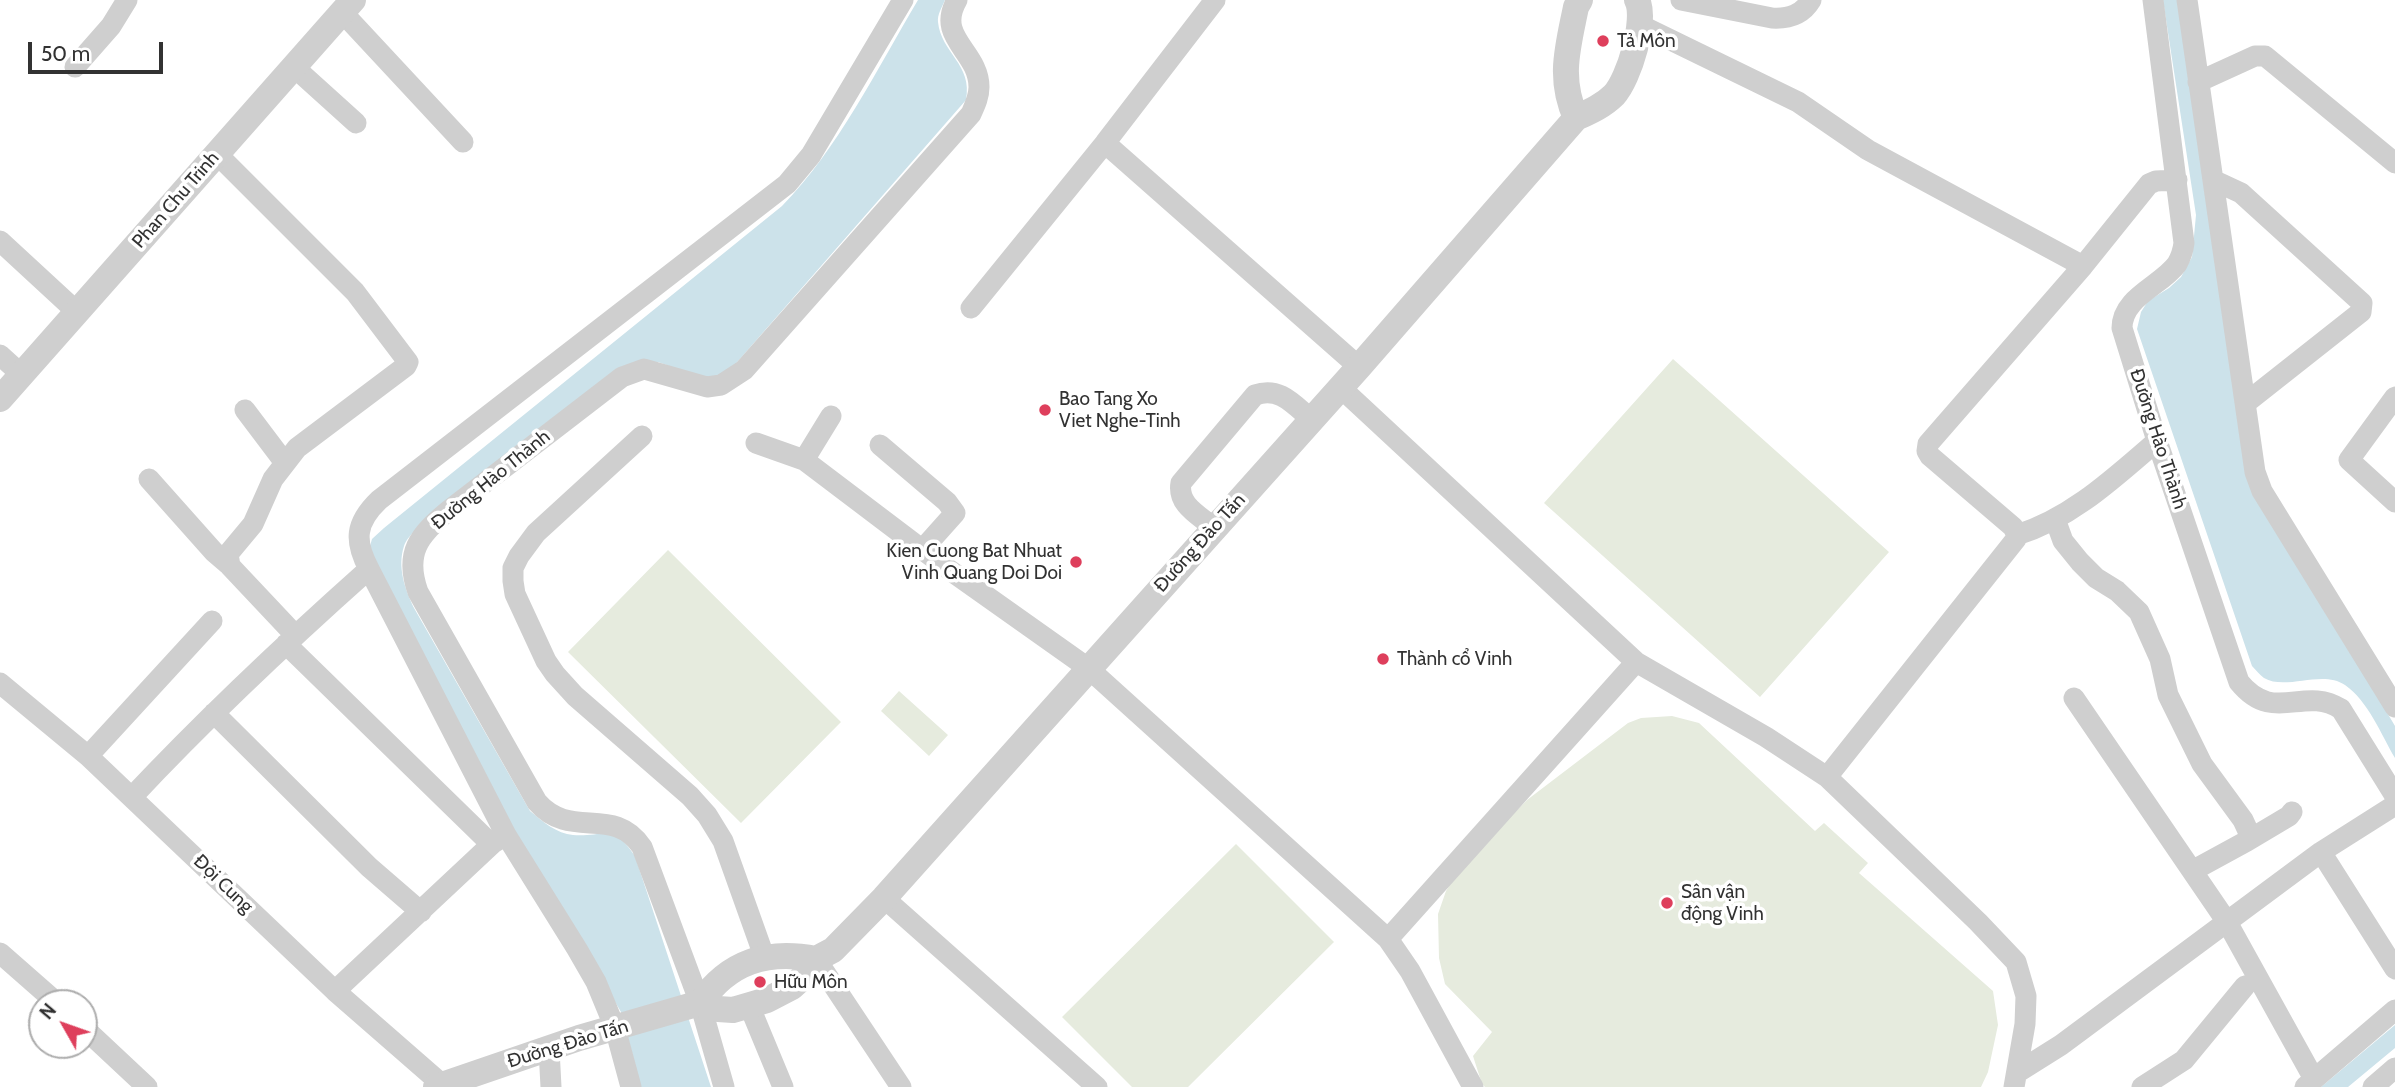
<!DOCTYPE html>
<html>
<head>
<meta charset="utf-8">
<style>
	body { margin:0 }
	#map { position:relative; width:2395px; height:1087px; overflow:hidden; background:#fff; font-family:Cabin,sans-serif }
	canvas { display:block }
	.north { position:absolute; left:28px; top:989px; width:70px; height:70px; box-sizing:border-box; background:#fff; border:2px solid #adadad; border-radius:50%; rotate:310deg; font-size:19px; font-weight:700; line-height:28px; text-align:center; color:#323232 }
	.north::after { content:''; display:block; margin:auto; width:24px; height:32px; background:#de3f5c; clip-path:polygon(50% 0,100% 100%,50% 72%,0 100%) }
	.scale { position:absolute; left:28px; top:42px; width:135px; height:32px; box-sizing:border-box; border:4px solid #323232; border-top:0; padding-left:9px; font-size:21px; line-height:24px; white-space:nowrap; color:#323232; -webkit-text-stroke:5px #fff; paint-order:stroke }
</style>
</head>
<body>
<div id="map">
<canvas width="2395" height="1087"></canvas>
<div class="north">N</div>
<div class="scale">50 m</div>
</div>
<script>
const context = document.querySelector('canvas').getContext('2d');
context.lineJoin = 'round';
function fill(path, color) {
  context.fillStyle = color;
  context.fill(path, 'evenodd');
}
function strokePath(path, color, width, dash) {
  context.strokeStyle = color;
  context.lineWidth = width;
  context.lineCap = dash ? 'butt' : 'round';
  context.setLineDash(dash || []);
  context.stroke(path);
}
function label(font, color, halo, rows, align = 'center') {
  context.font = font + ' Cabin,sans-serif';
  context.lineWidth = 7;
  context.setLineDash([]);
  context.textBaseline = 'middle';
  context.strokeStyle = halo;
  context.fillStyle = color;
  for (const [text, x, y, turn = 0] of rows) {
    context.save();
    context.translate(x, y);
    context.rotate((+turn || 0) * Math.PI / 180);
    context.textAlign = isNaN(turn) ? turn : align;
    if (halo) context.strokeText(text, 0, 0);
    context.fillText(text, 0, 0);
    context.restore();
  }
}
fill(new Path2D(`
	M 1673,359 L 1889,552 L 1760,697 L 1544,503 Z
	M 668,550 L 841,722 L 741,823 L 568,652 Z
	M 899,691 L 948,735 L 929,756 L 881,711 Z
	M 1672,716 L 1699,723 L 1815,831 L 1824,823 L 1868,863 L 1859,873 L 1993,991 L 1998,1025 L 1988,1072 L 1981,1087 L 1485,1087 L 1482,1084 L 1473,1056 L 1492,1032 L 1445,984 L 1439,958 L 1438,914 L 1446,891 L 1461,867 L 1527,800 L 1628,723 L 1641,718 Z
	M 1236,844 L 1334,942 L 1188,1087 L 1132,1087 L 1062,1017 Z`), '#e6ebde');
fill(new Path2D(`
	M 918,0 L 945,0 C 942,7 937,15 938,22 C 941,53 973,64 966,100 L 732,368 L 709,380 L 658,362 L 418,527 C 413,533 406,539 404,546 C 397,567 405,589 414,608 L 530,811 C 542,821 557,834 573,835 C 606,837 612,822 635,856 L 711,1087 L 637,1087 L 634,1060 L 621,1012 L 513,831 L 368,553 L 372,539 L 384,528 L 782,206 C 838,149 877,69 918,0 Z
	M 2163,0 L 2182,0 L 2249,482 L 2395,726 L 2395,758 C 2381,734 2368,701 2345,685 C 2322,669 2286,691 2264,678 C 2260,675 2256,670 2252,666 L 2137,329 L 2141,312 L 2148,301 L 2169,288 L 2181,277 L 2192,257 L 2196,215 Z
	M 2395,1025 L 2395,1048 L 2348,1087 L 2321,1087 Z`), '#cce2ea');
strokePath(new Path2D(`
	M 1681,0 L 1772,18 C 1789,19 1802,15 1811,0
	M 2153,0 L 2184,243 C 2183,251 2181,257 2177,264 C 2161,286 2122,297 2122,328 L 2157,441 L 2239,682 C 2274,725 2303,685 2341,709 L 2395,796
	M 2187,0 L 2255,472 L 2262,491 L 2395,707
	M 342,12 L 463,142
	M 1640,25 L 1798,102 L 1868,150 L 2083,266
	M 75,67 L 111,26 L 127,0
	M 294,67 L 356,123
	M 2198,82 L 2255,56 L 2265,56 L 2395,163
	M 1105,143 L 1359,367
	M 217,154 L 355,292 L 408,362 L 406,366 L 297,448 L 273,479 L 253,524 L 228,554 L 230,566 L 295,635
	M 2213,180 L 2241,193 L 2362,303 L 2361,312 L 2247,402
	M 0,241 L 77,312
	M 971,308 L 1105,143 L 1215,0
	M 0,355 L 22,375
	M 1341,388 L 1636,662 L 1766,737 L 1827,777 L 1978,922 L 2016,962 L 2026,996 L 2025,1024 L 2014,1087
	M 2395,397 L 2349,460 L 2395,502
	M 245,410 L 285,463
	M 642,436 L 536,533 L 519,556 L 513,568 L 513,581 L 515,594 L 546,661 L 555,674 L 575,696 L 690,796 L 707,815 L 723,841 L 764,956
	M 756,443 L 804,460 L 944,566 L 1088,668 L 1388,939 L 1410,971 L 1473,1087
	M 880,445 L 947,502 L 955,513 L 922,550
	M 804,460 L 831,416
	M 149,479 L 214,552 L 228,564
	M 2055,519 L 2063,541 L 2080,562 L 2096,578 L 2117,591 L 2139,612 L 2160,659 L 2168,695 L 2202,764 L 2243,820 L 2249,833 L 2247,841 L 2192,871
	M 1214,528 C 1199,515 1177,505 1181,483 L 1255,395 C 1280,386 1294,405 1312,420
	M 2017,535 C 2072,518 2115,477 2157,441
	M 286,644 L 488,841 L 493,843 L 506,835
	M 0,683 L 88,756 L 335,991 L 445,1087
	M 2074,698 L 2227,922 L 2314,1079
	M 214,713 L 369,867 L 421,912
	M 88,756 L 212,621
	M 1827,777 L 2016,539 L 2017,535 L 2013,527 L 1930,456 L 1927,451 L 1928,444 L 2083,266 L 2149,184 L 2156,181 L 2177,180
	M 132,797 C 207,717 287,642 369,569
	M 2247,841 L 2289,816 L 2292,812
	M 2321,852 L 2395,969
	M 884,898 L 1097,1087
	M 1388,939 L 1636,662
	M 0,953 L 57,1003
	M 816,959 L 901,1087
	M 335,991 L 493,843
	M 749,1005 L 783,1087
	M 84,1028 L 147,1087
	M 549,1049 L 551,1087
	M 2018,1072 L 2061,1045 L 2321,852 L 2395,805
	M 631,1087 L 615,1028 L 596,982 L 577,949 L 506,835 L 369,569 C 354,541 355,523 379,500 L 787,184 L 811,155 L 903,0
	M 724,1087 L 700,1003 L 642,847 C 613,804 571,841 537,802 L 418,592 C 404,553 419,535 448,511 L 622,377 L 644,369 L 707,387 L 721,385 L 744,370 L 971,114 C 975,105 979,97 979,87 C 979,51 935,38 957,0
	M 2142,1087 L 2184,1060 L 2245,986
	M 2305,1087 L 2395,1010
	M 2373,1087 L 2395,1068`), '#cfcfcf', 21);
strokePath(new Path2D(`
	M 1576,118 C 1558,78 1568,47 1576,7 L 1580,0
	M 0,399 L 353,0
	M 700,1003 C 729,961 767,950 816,959
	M 436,1087 L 579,1038 L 700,1003 L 718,1009 L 733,1010 L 767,1000 L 792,987 L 803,977 L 816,959 L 833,950 L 884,898 L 1359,367 L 1576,118 C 1589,112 1603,106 1614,95 C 1629,79 1647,19 1637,0`), '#cfcfcf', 26);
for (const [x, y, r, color] of [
	[1603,41,7,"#de3f5c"],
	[1045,410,7,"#de3f5c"],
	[1076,562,7,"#de3f5c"],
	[1383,659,7,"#de3f5c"],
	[1667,903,7,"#de3f5c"],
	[760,982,7,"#de3f5c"]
]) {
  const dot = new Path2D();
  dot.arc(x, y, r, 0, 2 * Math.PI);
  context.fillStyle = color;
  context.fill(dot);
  strokePath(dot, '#fff', 2.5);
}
label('19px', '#323232', '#fff', [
	["Tả Môn",1617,41],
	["Bao Tang Xo",1059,399],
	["Viet Nghe-Tinh",1059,421],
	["Kien Cuong Bat Nhuat",1062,551,"right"],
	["Vinh Quang Doi Doi",1062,573,"right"],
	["Thành cổ Vinh",1397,659],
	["Sân vận",1681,892],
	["động Vinh",1681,914],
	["Hữu Môn",774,982]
], 'left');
label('19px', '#323232', '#fff', [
	["Phan Chu Trinh",176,200,-49],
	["Đường Hào Thành",2158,439,72],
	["Đường Hào Thành",491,480,-39],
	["Đường Đào Tấn",1200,543,-48],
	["Đội Cung",223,884,44],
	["Đường Đào Tấn",568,1044,-17]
]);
</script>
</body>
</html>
